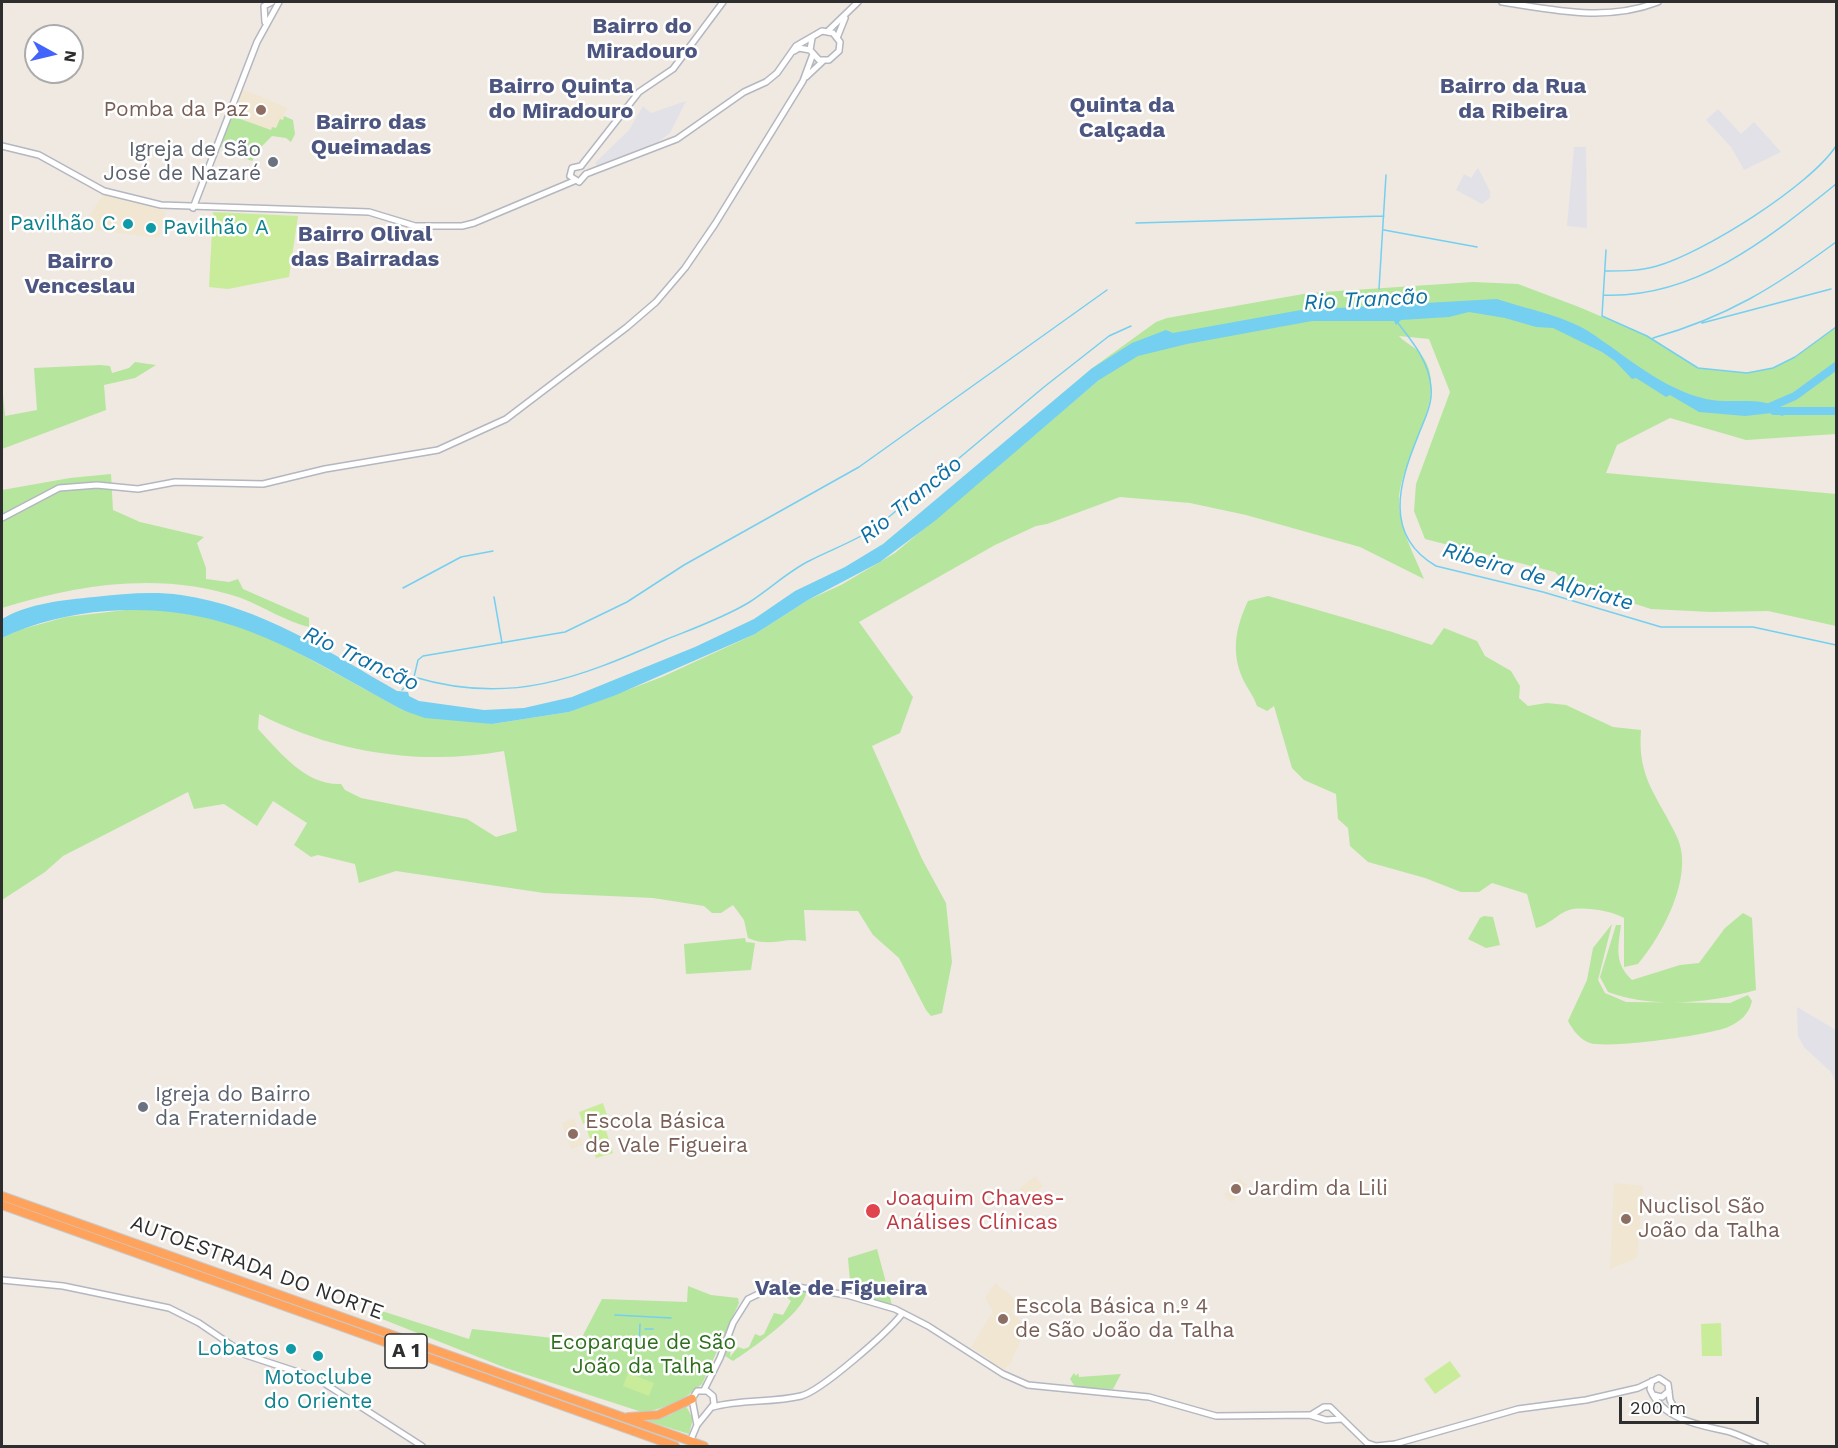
<!DOCTYPE html>
<html>
<head>
<meta charset="utf-8">
<style>
	body { margin:0 }
	#map { position:relative; width:1838px; height:1448px; overflow:hidden; background:#efe9e1; font-family:"Work Sans",sans-serif }
	canvas { display:block }
	.frame { position:absolute; inset:0; border:3px solid #2e2e2e; pointer-events:none }
	.north { position:absolute; left:24px; top:24px; width:60px; height:60px; box-sizing:border-box; background:#fff; border:2px solid #ababab; border-radius:50%; rotate:98deg; font-size:16px; font-weight:700; line-height:24px; text-align:center; color:#2e2e2e }
	.north::after { content:''; display:block; margin:auto; width:21px; height:27px; background:#4264fb; clip-path:polygon(50% 0,100% 100%,50% 72%,0 100%) }
	.scale { position:absolute; left:1619px; top:1397px; width:140px; height:27px; box-sizing:border-box; border:3px solid #2e2e2e; border-top:0; padding-left:8px; font-size:18px; line-height:21px; white-space:nowrap; color:#2e2e2e; -webkit-text-stroke:4px #fff; paint-order:stroke }
</style>
</head>
<body>
<div id="map">
<canvas width="1838" height="1448"></canvas>
<div class="frame"></div>
<div class="north">N</div>
<div class="scale">200 m</div>
</div>
<script>
const context = document.querySelector('canvas').getContext('2d');
context.lineJoin = 'round';
function fill(path, color) {
  context.fillStyle = color;
  context.fill(path, 'evenodd');
}
function strokePath(path, color, width, dash) {
  context.strokeStyle = color;
  context.lineWidth = width;
  context.lineCap = dash ? 'butt' : 'round';
  context.setLineDash(dash || []);
  context.stroke(path);
}
function label(font, color, halo, rows, align = 'center') {
  context.font = font + ' "Work Sans",sans-serif';
  context.lineWidth = 5;
  context.setLineDash([]);
  context.textBaseline = 'middle';
  context.strokeStyle = halo;
  context.fillStyle = color;
  for (const [text, x, y, turn = 0] of rows) {
    context.save();
    context.translate(x, y);
    context.rotate((+turn || 0) * Math.PI / 180);
    context.textAlign = isNaN(turn) ? turn : align;
    if (halo) context.strokeText(text, 0, 0);
    context.fillText(text, 0, 0);
    context.restore();
  }
}
fill(new Path2D(`
	M 686,101 L 670,133 L 657,143 L 598,167 L 595,163 L 629,130 L 643,106 L 651,113 Z
	M 1718,109 L 1741,134 L 1754,122 L 1781,152 L 1744,170 L 1731,147 L 1706,120 Z
	M 1574,147 L 1586,147 L 1587,228 L 1567,226 Z
	M 1478,168 L 1490,191 L 1490,198 L 1482,204 L 1456,190 L 1464,174 L 1471,178 Z
	M 1797,1007 L 1836,1030 L 1836,1084 L 1831,1072 L 1804,1047 L 1798,1036 Z`), '#e3e1e8');
fill(new Path2D(`
	M 242,89 L 288,108 L 276,128 L 271,130 L 232,116 Z
	M 103,195 L 166,211 L 159,238 L 87,229 L 83,225 Z
	M 574,1119 L 583,1145 L 571,1149 L 562,1123 Z
	M 1035,1176 L 1043,1186 L 1027,1199 L 1019,1189 Z
	M 1238,1178 L 1247,1185 L 1232,1202 L 1224,1195 Z
	M 1614,1183 L 1643,1186 L 1637,1258 L 1610,1269 Z
	M 995,1283 L 1018,1301 L 1011,1312 L 1027,1327 L 1010,1364 L 1004,1369 L 989,1362 L 989,1359 L 971,1347 L 993,1311 L 985,1298 Z`), '#f0e6d1');
fill(new Path2D(`
	M 232,116 L 271,130 L 272,127 L 276,128 L 280,119 L 283,120 L 284,116 L 293,120 L 295,134 L 291,142 L 286,138 L 272,136 L 262,146 L 252,161 L 225,151 L 221,146 Z
	M 1473,282 L 1518,284 L 1579,307 L 1647,336 L 1698,368 L 1747,373 L 1773,368 L 1795,357 L 1836,327 L 1836,434 L 1746,440 L 1670,418 L 1617,445 L 1606,473 L 1836,494 L 1836,626 L 1768,611 L 1711,612 L 1651,609 L 1564,581 L 1555,572 L 1425,539 L 1414,511 L 1416,484 L 1450,392 L 1429,339 L 1399,336 C 1404,342 1414,346 1420,353 C 1454,394 1400,455 1399,501 C 1399,528 1414,554 1424,579 L 1360,547 L 1246,515 L 1190,503 L 1120,497 L 1047,524 L 1036,526 L 995,545 L 859,622 L 913,697 L 900,733 L 872,746 L 922,859 L 946,903 L 952,962 L 942,1013 L 931,1016 L 926,1010 L 899,958 L 873,935 L 858,911 L 804,910 L 806,941 C 782,937 770,948 748,938 L 744,920 L 733,905 L 721,913 L 712,913 L 704,906 L 653,898 L 544,893 L 396,871 L 359,883 L 355,864 L 318,855 L 311,857 L 294,845 L 307,823 L 273,801 L 257,826 L 224,804 L 194,809 L 188,792 L 63,856 L 45,872 L 2,900 L 2,638 L 19,630 L 66,617 L 134,609 L 166,610 L 220,620 L 271,638 L 405,711 L 492,724 L 569,712 L 662,677 L 755,634 L 808,600 L 841,585 L 895,553 L 1099,380 L 1091,369 L 1156,322 L 1167,318 L 1309,293 ZM 259,714 C 335,753 420,766 504,751 L 517,831 L 496,837 L 467,819 L 361,798 L 345,790 L 341,784 C 305,785 282,754 258,729 Z
	M 135,362 L 156,365 L 135,378 L 104,385 L 106,410 L 2,449 L 2,384 L 5,416 L 37,410 L 34,368 L 100,365 L 110,366 L 112,373 L 129,368 Z
	M 111,474 L 113,510 L 140,522 L 204,537 L 197,543 L 206,568 L 206,579 L 229,582 L 238,579 L 243,589 L 309,618 L 309,627 C 285,621 264,607 241,598 C 162,571 79,584 2,608 L 2,490 L 70,478 Z
	M 1268,596 C 1323,611 1378,627 1432,645 L 1444,628 L 1477,641 L 1485,656 L 1511,671 L 1520,686 L 1519,698 L 1528,706 L 1547,703 L 1566,705 L 1613,727 L 1641,730 C 1637,779 1658,796 1677,837 C 1695,875 1662,936 1638,964 L 1624,967 L 1624,918 C 1612,911 1583,906 1569,910 C 1557,914 1549,925 1536,928 L 1527,894 L 1492,883 L 1479,892 L 1461,892 L 1425,878 L 1368,862 L 1350,846 L 1348,828 L 1338,819 L 1336,794 L 1304,780 L 1292,768 L 1274,706 L 1267,711 L 1257,706 C 1253,694 1246,687 1242,677 C 1231,650 1236,627 1248,601 Z
	M 1743,913 L 1752,918 L 1756,990 C 1710,1003 1653,1009 1608,992 L 1600,977 L 1616,925 L 1621,925 C 1618,948 1614,963 1632,980 L 1680,965 L 1699,963 L 1725,928 Z
	M 1484,916 L 1493,917 L 1500,945 L 1486,948 L 1468,939 L 1480,918 Z
	M 1612,924 L 1598,980 L 1605,993 L 1626,1002 L 1730,1003 L 1748,995 L 1752,1001 C 1749,1014 1741,1021 1728,1027 C 1710,1035 1609,1049 1590,1043 C 1580,1040 1573,1030 1568,1021 L 1587,980 L 1593,948 Z
	M 745,938 L 746,942 L 755,943 L 751,970 L 686,974 L 684,944 Z
	M 877,1249 L 892,1305 L 851,1292 L 848,1258 Z
	M 688,1286 L 711,1295 L 738,1298 L 739,1303 L 702,1384 L 679,1402 L 645,1413 L 506,1368 L 377,1317 L 380,1312 L 385,1312 L 469,1339 L 472,1329 L 580,1341 L 602,1299 L 687,1302 Z
	M 780,1291 L 806,1292 C 806,1311 750,1350 733,1361 L 725,1356 L 727,1349 L 731,1349 L 730,1357 L 738,1347 L 744,1349 L 749,1347 L 755,1334 L 760,1336 L 764,1334 L 774,1313 L 783,1315 L 791,1301 Z
	M 1074,1373 L 1076,1376 L 1078,1373 L 1079,1377 L 1121,1374 L 1113,1389 L 1076,1388 L 1070,1379 Z
	M 686,1406 L 693,1419 L 689,1434 L 647,1421 L 670,1415 Z`), '#b6e59e');
fill(new Path2D(`
	M 213,212 L 298,216 L 289,277 L 228,289 L 209,287 Z
	M 603,1103 L 607,1115 L 583,1124 L 579,1112 Z
	M 604,1124 L 613,1153 L 596,1158 L 587,1130 Z
	M 1721,1323 L 1722,1356 L 1702,1356 L 1701,1324 Z
	M 1450,1361 L 1461,1376 L 1435,1394 L 1424,1379 Z
	M 628,1373 L 654,1383 L 649,1396 L 623,1386 Z`), '#c9ec9a');
fill(new Path2D(`
	M 1497,299 C 1526,309 1562,315 1588,331 C 1625,355 1662,389 1706,399 C 1733,405 1762,394 1786,412 L 1783,416 L 1772,413 L 1745,416 L 1699,412 L 1670,395 L 1666,397 L 1636,378 L 1632,379 L 1615,361 L 1602,352 L 1553,328 L 1536,327 L 1505,318 L 1469,312 L 1449,317 L 1401,320 L 1396,325 L 1394,321 L 1312,321 L 1187,344 L 1138,356 L 1099,380 L 936,520 L 880,562 L 808,600 L 755,634 L 616,695 L 569,712 L 492,724 L 425,718 L 405,711 C 301,656 232,602 107,611 C 70,614 35,622 2,638 L 2,619 C 29,603 64,600 94,597 C 123,594 152,591 181,595 C 260,606 329,652 397,691 L 408,692 L 409,696 L 419,701 L 484,710 L 524,708 L 572,697 L 695,647 L 754,619 L 795,591 L 845,567 L 883,544 L 1091,369 L 1132,343 L 1166,330 L 1173,333 L 1301,310 Z`), '#75cff0');
strokePath(new Path2D(`
	M 1136,223 L 1384,216
	M 1384,230 L 1477,247
	M 1606,250 L 1602,316 L 1647,336 L 1698,368 L 1747,373 L 1773,368 L 1795,357 L 1836,327
	M 1606,271 C 1623,271 1640,271 1657,266 C 1703,253 1810,186 1836,146
	M 1379,289 L 1386,175
	M 1603,295 C 1695,299 1769,238 1836,184
	M 1398,323 C 1413,342 1429,362 1431,387 C 1433,404 1424,420 1418,436 C 1399,483 1383,535 1436,566 L 1543,592 L 1661,627 L 1753,627 L 1836,645
	M 1702,323 L 1831,289
	M 1653,338 C 1727,317 1775,287 1836,242
	M 403,588 L 461,557 L 493,551
	M 494,597 L 502,643
	M 414,677 C 510,706 578,678 665,640 C 692,629 723,618 748,603 C 769,590 787,572 809,561 C 832,549 856,541 878,526 L 1044,387 L 1109,336 L 1131,326
	M 402,690 L 414,677 L 418,660 L 423,656 L 565,632 L 627,602 L 684,565 L 859,467 L 1107,290
	M 615,1315 L 671,1318
	M 645,1329 L 653,1329
	M 629,1338 L 638,1338
	M 639,1349 L 640,1324`), '#75cff0', 1.5);
strokePath(new Path2D(`
	M 1765,409 L 1795,396 L 1836,366
	M 1774,411 L 1836,411`), '#75cff0', 8);
const minor = new Path2D(`
	M 1502,2 C 1555,10 1606,22 1658,2
	M 265,22 L 264,6 L 272,2
	M 828,31 L 858,2
	M 837,38 L 845,18
	M 794,51 L 799,48 L 810,50
	M 806,77 L 823,61
	M 2,146 L 39,155 L 104,191 L 161,205 L 369,212 L 415,226 L 462,226 L 474,223 L 574,181
	M 581,166 L 639,92 L 673,69 L 723,2
	M 586,174 L 677,139 L 744,92 L 766,82 L 777,73 L 796,46 L 822,31 L 833,33 L 840,42 L 839,51 L 829,60 L 819,60 L 810,50 L 812,38
	M 570,176 L 579,182 L 586,174
	M 570,176 L 572,168 L 581,166
	M 193,208 L 257,42 L 279,2
	M 2,518 L 59,488 L 97,485 L 138,489 L 175,482 L 263,484 L 325,469 L 438,450 L 506,419 L 627,327 L 656,302 L 685,268 L 715,224 L 803,81 L 813,54
	M 2,1280 L 63,1286 L 169,1308 L 199,1323 L 246,1355 L 316,1378 L 422,1446
	M 1652,1381 L 1650,1389 C 1663,1421 1701,1425 1730,1432 C 1742,1436 1753,1442 1765,1446
	M 704,1390 L 720,1358 L 733,1323 L 748,1299 L 773,1287 L 791,1286 L 847,1295 L 895,1309 L 928,1326 L 1003,1374 L 1028,1385 L 1149,1397 L 1216,1416 L 1309,1415 L 1326,1420 L 1341,1419
	M 1653,1395 L 1662,1397 L 1669,1391
	M 713,1407 C 741,1399 772,1403 801,1396 C 821,1391 887,1333 902,1314
	M 1311,1415 L 1324,1407 L 1330,1407 L 1368,1444
	M 692,1437 L 697,1425 L 714,1404 L 713,1396 L 707,1391 L 697,1391 L 692,1399 L 697,1425
	M 1367,1443 L 1376,1446 L 1395,1444 L 1518,1409 L 1586,1400 L 1638,1388 L 1659,1378 L 1668,1384 L 1670,1400 L 1680,1418`);
const highway = new Path2D(`
	M 2,1196 L 704,1446
	M 2,1205 L 675,1446
	M 628,1417 L 658,1415 L 692,1399`);
strokePath(minor, '#b4b7c1', 8);
strokePath(highway, '#c9c9c9', 10);
strokePath(minor, '#fff', 5);
strokePath(highway, '#ffa35c', 8);
for (const [x, y, r, color] of [
	[261,110,6,"#8d6e63"],
	[273,162,6,"#6b7280"],
	[128,224,6,"#0f9aa8"],
	[151,228,6,"#0f9aa8"],
	[143,1107,6,"#6b7280"],
	[573,1134,6,"#8d6e63"],
	[1236,1189,6,"#8d6e63"],
	[873,1211,8,"#e0444e"],
	[1626,1219,6,"#8d6e63"],
	[1003,1319,6,"#8d6e63"],
	[291,1349,6,"#0f9aa8"],
	[318,1356,6,"#0f9aa8"]
]) {
  const dot = new Path2D();
  dot.arc(x, y, r, 0, 2 * Math.PI);
  context.fillStyle = color;
  context.fill(dot);
  strokePath(dot, '#fff', 2);
}
for (const [x, y, w] of [
	[406,1351,42]
]) {
  const box = new Path2D();
  box.roundRect(x - w / 2, y - 17, w, 34, 4.5);
  context.fillStyle = '#fff';
  context.fill(box);
  strokePath(box, '#2e2e2e', 1.5);
}
label('bold 20px', '#2e2e2e', null, [
	["A 1",406,1351]
]);
label('21px', '#785e54', '#fff', [
	["Pomba da Paz",249,110,"right"],
	["Escola Básica",585,1122],
	["de Vale Figueira",585,1146],
	["Jardim da Lili",1248,1189],
	["Nuclisol São",1638,1207],
	["João da Talha",1638,1231],
	["Escola Básica n.º 4",1015,1307],
	["de São João da Talha",1015,1331]
], 'left');
label('21px', '#5b616d', '#fff', [
	["Igreja de São",261,150],
	["José de Nazaré",261,174],
	["Igreja do Bairro",155,1095,"left"],
	["da Fraternidade",155,1119,"left"]
], 'right');
label('21px', '#0d838f', '#fff', [
	["Pavilhão C",116,224],
	["Pavilhão A",163,228,"left"],
	["Lobatos",279,1349],
	["Motoclube",318,1378,"center"],
	["do Oriente",318,1402,"center"]
], 'right');
label('21px', '#be3a42', '#fff', [
	["Joaquim Chaves-",886,1199],
	["Análises Clínicas",886,1223]
], 'left');
label('21px', '#2e2e2e', '#fff', [
	["AUTOESTRADA DO NORTE",257,1268,20]
]);
label('21px', '#2c6e1b', '#fff', [
	["Ecoparque de São",643,1343],
	["João da Talha",643,1367]
]);
label('bold 22px', '#4d5680', '#fff', [
	["Bairro do",642,27],
	["Miradouro",642,52],
	["Bairro Quinta",561,87],
	["do Miradouro",561,112],
	["Bairro da Rua",1513,87],
	["da Ribeira",1513,112],
	["Quinta da",1122,106],
	["Calçada",1122,131],
	["Bairro das",371,123],
	["Queimadas",371,148],
	["Bairro Olival",365,235],
	["das Bairradas",365,260],
	["Bairro",80,262],
	["Venceslau",80,287],
	["Vale de Figueira",841,1289]
]);
label('italic 22px', '#0d6fa3', '#fff', [
	["Rio Trancão",1366,300,-3],
	["Rio Trancão",911,500,-39],
	["Ribeira de Alpriate",1538,577,16],
	["Rio Trancão",361,659,25]
]);
</script>
</body>
</html>
